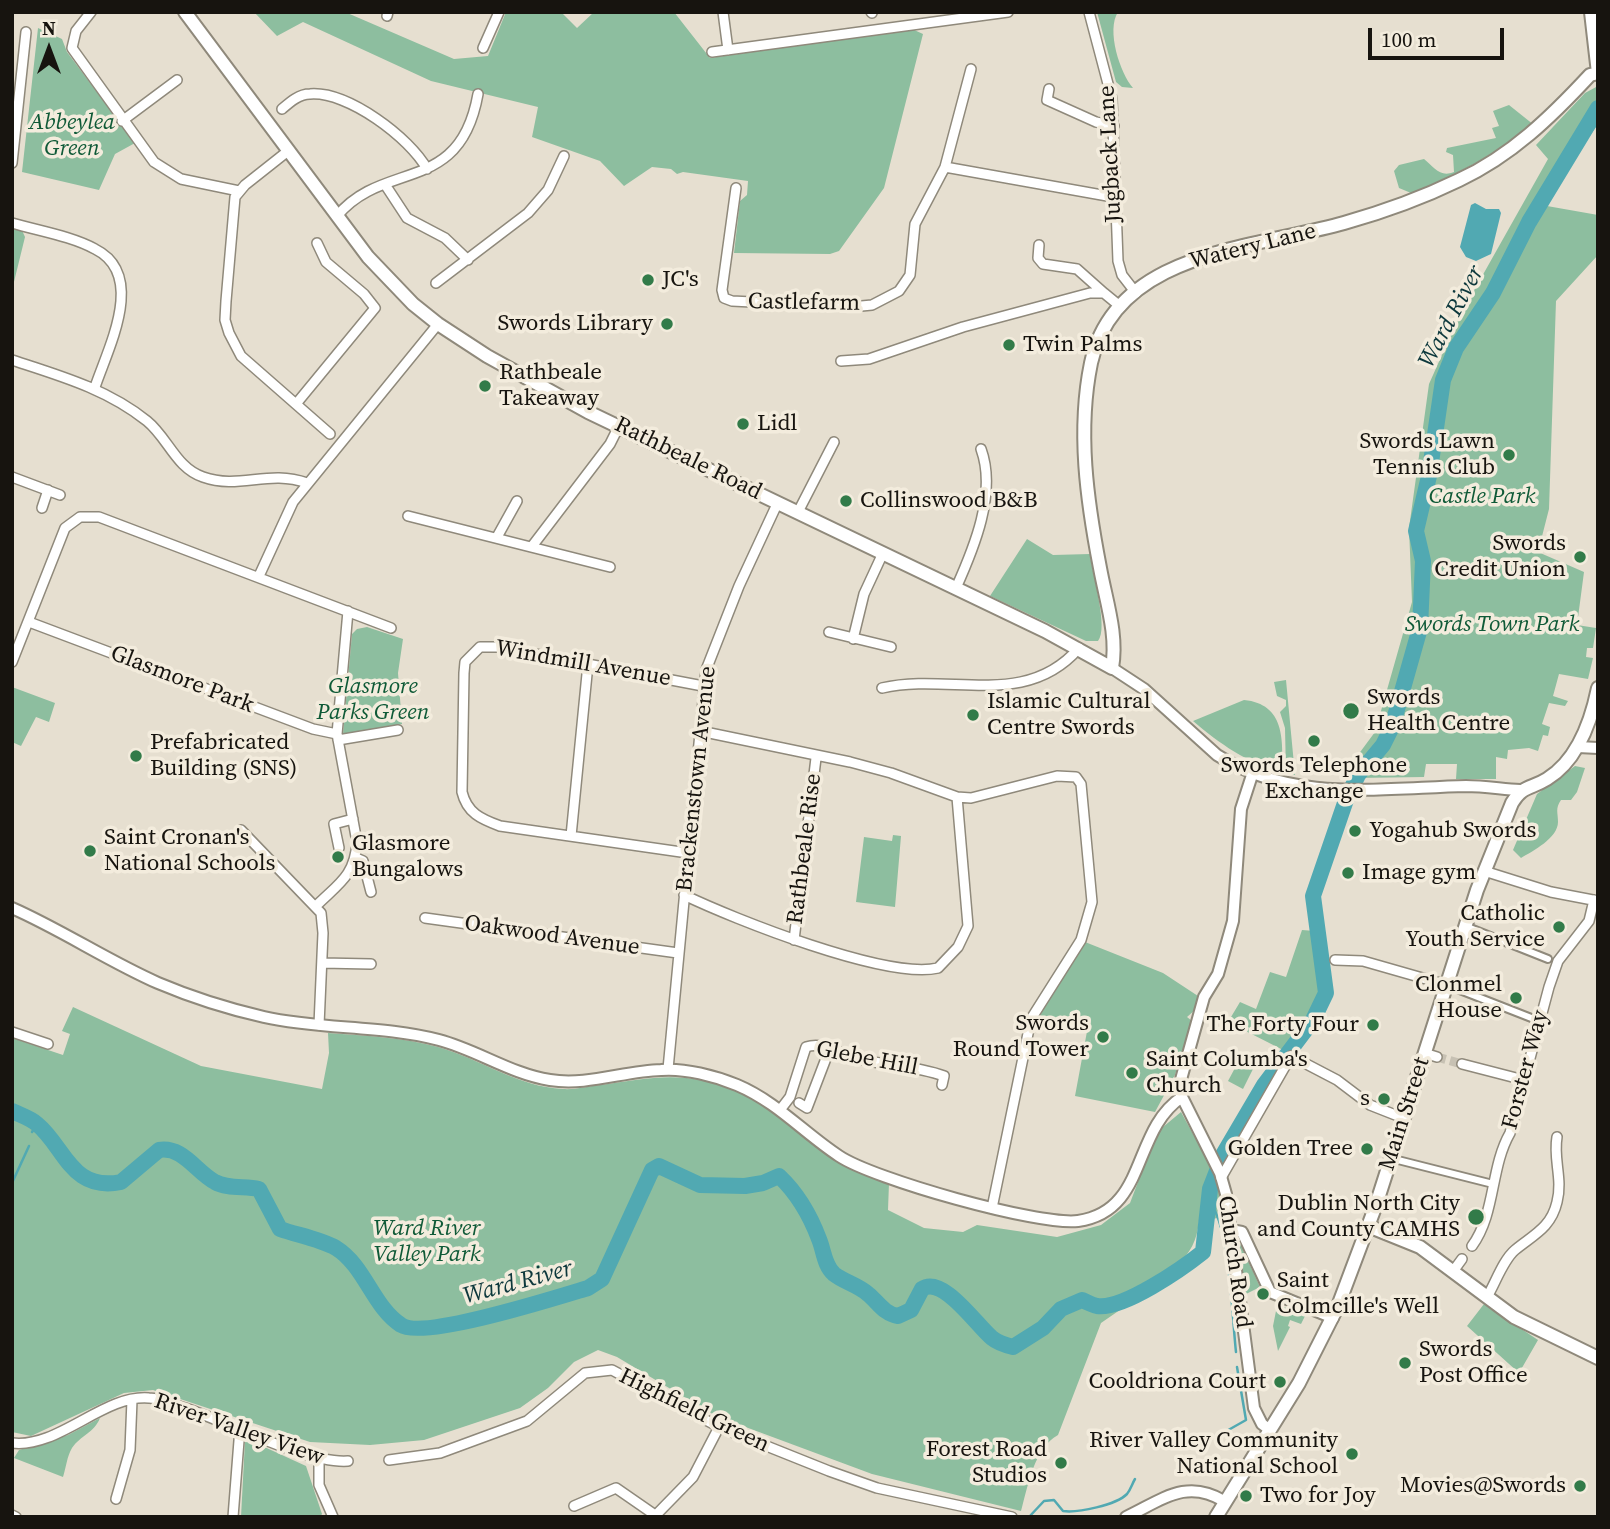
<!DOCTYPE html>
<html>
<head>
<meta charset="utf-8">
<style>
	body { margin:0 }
	#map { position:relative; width:1610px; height:1529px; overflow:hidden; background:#e6dfd0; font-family:"Source Serif 4",serif }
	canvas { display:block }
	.frame { position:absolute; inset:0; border:14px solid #17140f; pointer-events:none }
	.north { position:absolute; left:14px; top:14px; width:70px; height:70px; -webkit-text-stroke:5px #f3ecdd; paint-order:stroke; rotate:0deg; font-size:19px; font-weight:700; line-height:28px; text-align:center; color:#17140f }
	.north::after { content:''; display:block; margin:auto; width:24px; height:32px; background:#17140f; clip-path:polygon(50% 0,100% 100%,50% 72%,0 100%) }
	.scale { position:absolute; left:1368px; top:28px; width:136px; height:32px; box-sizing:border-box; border:4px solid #17140f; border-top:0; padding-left:9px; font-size:21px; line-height:24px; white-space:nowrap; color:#17140f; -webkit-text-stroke:5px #f3ecdd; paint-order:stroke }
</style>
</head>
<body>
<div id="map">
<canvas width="1610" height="1529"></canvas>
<div class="frame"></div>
<div class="north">N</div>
<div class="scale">100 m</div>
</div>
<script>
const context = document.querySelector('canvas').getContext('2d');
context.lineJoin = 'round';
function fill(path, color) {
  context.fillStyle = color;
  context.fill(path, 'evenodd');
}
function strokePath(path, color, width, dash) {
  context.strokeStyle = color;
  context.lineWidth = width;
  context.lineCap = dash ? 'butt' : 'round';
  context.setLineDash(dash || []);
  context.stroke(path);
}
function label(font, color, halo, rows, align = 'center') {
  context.font = font + ' "Source Serif 4",serif';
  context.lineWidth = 7;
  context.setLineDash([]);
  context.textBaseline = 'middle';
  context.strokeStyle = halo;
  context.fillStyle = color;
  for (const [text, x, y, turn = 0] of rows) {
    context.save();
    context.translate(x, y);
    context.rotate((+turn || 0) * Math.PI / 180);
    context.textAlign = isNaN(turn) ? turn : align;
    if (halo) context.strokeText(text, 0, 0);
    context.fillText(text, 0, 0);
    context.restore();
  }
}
fill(new Path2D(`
	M 254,12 L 345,12 L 454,59 L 488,56 L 506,12 L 561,12 L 577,28 L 594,12 L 674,12 L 710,58 L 912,29 L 923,34 L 884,188 L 839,251 L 830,254 L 734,253 L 740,201 L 747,195 L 748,181 L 683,172 L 677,174 L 671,169 L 652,167 L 624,186 L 600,161 L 532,137 L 538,107 L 431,81 L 303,22 L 277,36 Z
	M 1097,12 L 1118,12 C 1106,30 1120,73 1133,88 L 1122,87 L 1116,82 Z
	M 38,28 L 62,39 L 67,52 L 135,143 L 115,154 L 99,190 L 22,172 Z
	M 1598,86 L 1598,124 L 1564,173 L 1547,206 L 1598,215 L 1598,255 L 1556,301 L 1549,509 L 1538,552 L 1584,572 L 1577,625 L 1596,628 L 1593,648 L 1587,648 L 1586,657 L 1593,658 L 1588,679 L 1559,674 L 1553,696 L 1568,701 L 1565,706 L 1549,703 L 1542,724 L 1550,727 L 1548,736 L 1543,735 L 1538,751 L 1529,748 L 1508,750 L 1507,759 L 1496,757 L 1496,779 L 1456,779 L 1457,764 L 1426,764 L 1424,777 L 1354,778 L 1350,771 L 1355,759 L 1375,732 L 1412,602 L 1409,528 L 1429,384 L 1458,319 L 1548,159 L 1536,145 L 1585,93 Z
	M 1509,105 L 1534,125 C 1495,154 1457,175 1411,193 L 1399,188 L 1394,171 L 1399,165 L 1424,159 C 1434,167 1440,178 1454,172 L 1453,155 L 1446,152 L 1447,148 L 1496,138 L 1492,128 L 1499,126 L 1493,111 Z
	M 12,224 L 20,226 L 25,237 L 12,290 Z
	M 1027,539 L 1053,555 L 1090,554 C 1092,574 1109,628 1098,641 L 1086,641 L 990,596 Z
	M 367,627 L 403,639 L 398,673 L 402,724 L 343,734 L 352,634 L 357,629 Z
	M 1286,680 L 1295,775 L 1286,773 L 1285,728 L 1280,712 L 1286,706 L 1286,700 L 1277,696 L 1274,682 Z
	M 12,687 L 55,703 L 49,722 L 36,717 L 21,746 L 12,742 Z
	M 1244,700 C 1285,704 1283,740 1282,772 C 1247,763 1220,744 1193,721 Z
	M 1575,766 L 1585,768 L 1577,792 L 1571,800 L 1561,800 C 1555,809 1558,812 1558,822 C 1558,838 1533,851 1521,858 L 1513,850 L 1537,794 Z
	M 893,835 L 901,836 L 895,907 L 856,902 L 864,837 L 892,841 Z
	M 1302,930 L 1315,931 C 1326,996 1324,999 1283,1050 L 1228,1022 L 1240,1002 L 1256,1009 L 1270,972 L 1286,977 Z
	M 1085,942 L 1163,973 L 1198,996 L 1195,1010 L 1187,1017 L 1192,1021 L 1175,1075 L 1155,1112 L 1075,1096 L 1088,1026 C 1069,1031 1057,1031 1038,1023 L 1045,1002 Z
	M 73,1007 L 201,1066 L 322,1089 L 329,1053 L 328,1033 C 365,1036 402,1037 438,1047 C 481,1059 518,1087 563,1089 C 575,1090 589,1086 600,1085 C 650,1078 682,1070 731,1089 C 789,1113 827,1168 889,1183 L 888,1210 L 924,1228 L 963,1232 L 977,1225 L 1057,1237 L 1101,1225 L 1130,1203 L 1157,1132 L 1181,1112 L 1216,1176 L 1224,1217 L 1199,1221 C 1195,1262 1169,1270 1137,1287 L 1130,1303 L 1101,1323 L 1058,1435 C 1034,1448 1028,1486 1021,1511 L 872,1474 L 716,1416 L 617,1357 L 598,1350 L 574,1362 L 548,1388 L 520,1408 L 424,1440 L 370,1445 L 310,1442 L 153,1390 L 124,1393 L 31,1436 L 12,1432 L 12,1038 L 63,1055 L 70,1034 L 62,1031 Z
	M 1243,1053 L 1257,1061 L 1243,1089 L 1228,1081 Z
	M 1238,1239 L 1260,1287 L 1246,1294 Z
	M 1484,1304 L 1538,1340 L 1519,1373 L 1467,1326 Z
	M 1277,1306 L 1307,1312 L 1301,1324 L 1290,1320 L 1288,1326 L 1290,1327 L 1278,1351 L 1273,1326 Z
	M 100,1418 C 94,1433 81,1435 72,1448 C 67,1456 66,1468 63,1477 L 14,1458 L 19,1450 L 68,1435 Z
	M 249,1440 L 306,1466 L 322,1514 L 320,1517 L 241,1517 L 245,1441 Z`), '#8dbe9f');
fill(new Path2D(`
	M 1475,203 L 1486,209 L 1499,209 L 1501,213 L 1491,254 L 1476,261 L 1466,257 L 1460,247 L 1471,205 Z`), '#51a9b2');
strokePath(new Path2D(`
	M 32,1132 L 37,1124
	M 12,1183 L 29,1146
	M 1210,1203 C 1230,1226 1232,1318 1236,1352
	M 1223,1433 L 1246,1420 L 1237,1367
	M 1029,1517 L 1044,1501 L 1054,1500 L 1063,1511 C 1078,1513 1116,1505 1127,1494 C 1131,1489 1132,1484 1135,1479`), '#51a9b2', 2.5);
strokePath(new Path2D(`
	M 12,1111 C 20,1115 30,1118 37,1124 C 65,1147 71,1192 121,1182 L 159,1150 C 183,1146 196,1172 215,1182 C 227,1189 245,1186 259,1189 L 280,1229 C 297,1235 320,1239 336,1248 C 365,1266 373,1307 401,1325 C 423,1340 558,1297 588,1288 L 602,1279 L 652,1170 L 659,1166 L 700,1185 L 745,1186 L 763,1183 L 779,1176 C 796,1192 810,1215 819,1239 C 824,1251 824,1265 834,1274 C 844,1282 858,1285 868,1294 C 878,1302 884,1314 898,1316 L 911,1310 L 922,1289 C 943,1275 977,1326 992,1338 C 998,1343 1005,1345 1013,1347 L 1043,1328 L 1061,1309 L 1082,1300 C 1087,1302 1092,1305 1097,1306 C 1123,1310 1183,1268 1203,1252 L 1210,1189 L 1224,1153 L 1264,1085 L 1313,1020 L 1326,993 L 1313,896 L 1346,800 L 1358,775 L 1383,745 L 1392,727 L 1420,628 L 1423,561 L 1416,531 L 1429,476 L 1443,380 L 1456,348 L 1493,293 L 1529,222 L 1598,108`), '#51a9b2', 16);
strokePath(new Path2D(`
	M 1437,1057 L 1462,1064`), '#c7c1b3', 9, [9, 4.5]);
const pedestrian = new Path2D(`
	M 1465,926 L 1548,959
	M 1447,985 L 1539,1021
	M 1390,1158 L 1493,1184`);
const minor = new Path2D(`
	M 91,12 L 76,31 L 72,48 L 154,162 L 181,179 L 239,191
	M 723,12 L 728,50
	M 871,12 L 872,13
	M 1089,12 L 1112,99 L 1118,261 L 1122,275 L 1136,293
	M 387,16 L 388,12
	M 483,48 L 499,12
	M 712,52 L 1008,12
	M 1049,89 L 1047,100 L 1096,122 L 1114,126
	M 282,109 C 290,102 299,94 310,94 C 348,91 410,138 427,169
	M 122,121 L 177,80
	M 288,151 L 245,185 L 235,197 L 226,301 L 225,320 L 229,333 L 241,356 L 330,434
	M 12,163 L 26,32
	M 945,167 L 1113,197
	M 386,186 L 407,218 L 445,238 L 468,260
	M 736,188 L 722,290 L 724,298 L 732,301 L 851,307 L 872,305 L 899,291 L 910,275 L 915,224 L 945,167 L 971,69
	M 337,216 C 384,159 460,196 478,94
	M 12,223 C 39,231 71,236 95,249 C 147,275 108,348 95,387
	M 1039,245 L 1038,258 L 1043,264 L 1077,269 L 1104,293
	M 436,283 L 528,213 L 548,190 L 564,156
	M 12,360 C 61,376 107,389 147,421 C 168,438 176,468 203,477 C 240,490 268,469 307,483
	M 841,361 L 869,359 L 963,327 L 1090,293 L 1104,293 L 1121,307
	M 296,404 L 375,308 L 364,294 L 326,262 L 317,243
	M 12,477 L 60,495
	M 42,508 L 48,490
	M 798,512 L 834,442
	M 408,516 L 610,567
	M 497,537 L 517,501
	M 533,545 L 610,444 L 619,426
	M 259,576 L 293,502 L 438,324
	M 956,588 C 974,548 997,493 981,449
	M 29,622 L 313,729 L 337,734
	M 829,632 L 891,647
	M 853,639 L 864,594 L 883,553
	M 12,662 L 65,528 L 80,517 L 99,517 L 391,628
	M 882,688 C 950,672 1025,710 1079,648
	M 700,731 L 850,762 L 891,773 L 957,797 L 971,798 L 1057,776 L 1076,777 L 1081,784 L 1092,902 L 1081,940 L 1031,1019 L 992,1208
	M 338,740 L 398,730
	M 241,830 L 321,913 L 323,933 L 319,1025
	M 571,836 L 588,664
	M 339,848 L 334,824 L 353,819
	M 688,853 L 500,826 C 481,819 467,813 462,792 L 464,673 L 465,662 L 480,647 L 498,647 L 703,686
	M 356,858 L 363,861 L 371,892
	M 1484,871 L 1551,892 L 1598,901
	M 684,895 C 734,919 887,980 938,968 L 958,947 L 968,926 L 957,797
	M 316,906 C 338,884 355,876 357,842 L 337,734 L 348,611
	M 425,918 L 678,953
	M 794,940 L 816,758
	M 1335,960 L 1363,961 L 1447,985
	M 322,963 L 371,964
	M 12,1032 L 48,1044
	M 1424,1053 L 1437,1057
	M 1462,1064 L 1524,1080
	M 668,1069 L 706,670 L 739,586 L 778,502
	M 799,1103 L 807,1108 L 830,1048
	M 780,1110 L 790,1097 L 806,1047 C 826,1041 844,1056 863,1060 C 891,1066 917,1066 944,1076 L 942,1085
	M 1221,1178 L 1291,1056 L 1337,1080 L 1370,1105 L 1403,1118
	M 1472,1246 C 1496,1213 1490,1168 1510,1133 L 1549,987 L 1558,961 L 1589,921 L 1594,900
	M 1454,1270 L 1462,1259
	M 1487,1297 C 1495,1284 1503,1260 1515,1250 C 1533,1235 1551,1228 1557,1202 C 1563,1179 1553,1159 1557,1137
	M 12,1443 C 58,1449 104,1394 149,1398 C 161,1398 173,1404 185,1408 C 228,1422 307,1464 348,1461
	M 319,1459 L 319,1485 L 333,1517
	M 389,1460 L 440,1453 L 527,1421 L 585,1373 L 612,1370 L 719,1427 L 829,1471 L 877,1488 L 1012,1517
	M 116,1499 L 130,1450 L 132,1400
	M 574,1506 L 616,1488 L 655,1515
	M 12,1515 L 16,1517
	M 233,1517 L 240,1428
	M 654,1517 L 693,1477 L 719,1427`);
const tertiary = new Path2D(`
	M 1112,668 L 1144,689 L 1217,755 C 1292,803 1381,788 1466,786 C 1484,786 1502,789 1520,790
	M 1578,747 L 1598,748
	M 1253,772 L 1241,809 L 1233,921 L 1218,974 L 1204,997 L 1180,1083 L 1182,1097 L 1220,1173 L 1226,1194 L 1254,1408 L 1262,1424 L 1270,1430
	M 12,908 C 62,930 108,961 158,983 C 191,997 229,1009 264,1017 C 322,1030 382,1025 439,1040 C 477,1050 511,1074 550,1080 C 587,1086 624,1071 661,1070 C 685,1068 715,1076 737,1085 C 777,1102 804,1133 839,1156 C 873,1179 1039,1226 1078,1221 C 1148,1211 1131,1131 1182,1097
	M 1231,1230 L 1242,1232 L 1270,1292 L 1333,1318
	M 1126,1517 C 1162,1500 1186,1478 1224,1501`);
const secondary = new Path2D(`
	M 185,12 L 368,257 L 413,304 L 438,324 L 487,356 L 588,412 L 1045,631 L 1112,668 C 1118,635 1106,601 1100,568 C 1087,501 1077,431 1091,363 C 1115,251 1256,248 1344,223 C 1383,212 1422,198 1459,180 C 1511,156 1551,117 1590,75 L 1598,73 L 1591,12
	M 1368,1226 L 1420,1247 L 1514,1317 L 1598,1358
	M 1216,1517 L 1299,1383 L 1338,1306 L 1376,1205 L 1477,890 L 1512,803 C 1523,785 1531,789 1547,779 C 1578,760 1591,722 1598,688`);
strokePath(pedestrian, '#8f897b', 10);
strokePath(minor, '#8f897b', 12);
strokePath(tertiary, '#8f897b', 14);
strokePath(secondary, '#8f897b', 16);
strokePath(pedestrian, '#fff', 6);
strokePath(minor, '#fff', 9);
strokePath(tertiary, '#fff', 10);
strokePath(secondary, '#fff', 12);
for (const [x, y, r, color] of [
	[648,280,7,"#327b49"],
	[667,324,7,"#327b49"],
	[1009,345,7,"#327b49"],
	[485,386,7,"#327b49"],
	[743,424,7,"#327b49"],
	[1509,455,7,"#327b49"],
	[846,501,7,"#327b49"],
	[1580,557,7,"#327b49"],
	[1351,711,9,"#327b49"],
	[973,715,7,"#327b49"],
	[1314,741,7,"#327b49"],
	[136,756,7,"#327b49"],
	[1355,831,7,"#327b49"],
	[90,851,7,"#327b49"],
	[338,857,7,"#327b49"],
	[1348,873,7,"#327b49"],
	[1559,927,7,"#327b49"],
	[1516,998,7,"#327b49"],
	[1373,1025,7,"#327b49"],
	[1103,1037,7,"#327b49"],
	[1132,1073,7,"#327b49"],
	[1384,1099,7,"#327b49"],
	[1367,1149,7,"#327b49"],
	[1476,1217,9,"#327b49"],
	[1263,1294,7,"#327b49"],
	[1405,1363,7,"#327b49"],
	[1280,1382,7,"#327b49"],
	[1352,1454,7,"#327b49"],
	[1061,1463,7,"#327b49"],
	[1580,1486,7,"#327b49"],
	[1246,1496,7,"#327b49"]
]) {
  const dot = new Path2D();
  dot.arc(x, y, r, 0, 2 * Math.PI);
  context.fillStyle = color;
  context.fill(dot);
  strokePath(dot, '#f3ecdd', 2.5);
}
label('italic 23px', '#0f5a37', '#f3ecdd', [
	["Abbeylea",72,123],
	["Green",72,149],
	["Castle Park",1482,497],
	["Swords Town Park",1492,625],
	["Glasmore",373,687],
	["Parks Green",373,713],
	["Ward River",427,1229],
	["Valley Park",427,1255]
]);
label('23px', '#17140f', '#f3ecdd', [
	["Jugback Lane",1111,154,-93],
	["Watery Lane",1253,247,-14],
	["Castlefarm",804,303,1],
	["Rathbeale Road",688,459,26],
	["Windmill Avenue",583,664,10],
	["Glasmore Park",182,680,21],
	["Brackenstown Avenue",697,779,-84],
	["Rathbeale Rise",805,849,-83],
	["Oakwood Avenue",552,936,8],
	["Glebe Hill",867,1059,11],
	["Forster Way",1526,1070,-75],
	["Main Street",1405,1114,-72],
	["Church Road",1234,1262,82],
	["Highfield Green",694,1411,26],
	["River Valley View",239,1430,19]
]);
label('23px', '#17140f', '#f3ecdd', [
	["JC's",662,280],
	["Swords Library",653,324,"right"],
	["Twin Palms",1023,345],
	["Rathbeale",499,373],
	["Takeaway",499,399],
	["Lidl",757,424],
	["Swords Lawn",1495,442,"right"],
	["Tennis Club",1495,468,"right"],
	["Collinswood B&B",860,501],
	["Swords",1566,544,"right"],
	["Credit Union",1566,570,"right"],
	["Swords",1367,698],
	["Health Centre",1367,724],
	["Islamic Cultural",987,702],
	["Centre Swords",987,728],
	["Prefabricated",150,743],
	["Building (SNS)",150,769],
	["Swords Telephone",1314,766,"center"],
	["Exchange",1314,792,"center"],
	["Yogahub Swords",1369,831],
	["Saint Cronan's",104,838],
	["National Schools",104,864],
	["Glasmore",352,844],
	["Bungalows",352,870],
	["Image gym",1362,873],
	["Catholic",1545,914,"right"],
	["Youth Service",1545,940,"right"],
	["Clonmel",1502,985,"right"],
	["House",1502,1011,"right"],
	["Swords",1089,1024,"right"],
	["Round Tower",1089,1050,"right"],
	["The Forty Four",1359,1025,"right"],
	["Saint Columba's",1146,1060],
	["Church",1146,1086],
	["s",1370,1099,"right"],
	["Golden Tree",1353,1149,"right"],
	["Dublin North City",1460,1204,"right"],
	["and County CAMHS",1460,1230,"right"],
	["Saint",1277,1281],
	["Colmcille's Well",1277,1307],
	["Swords",1419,1350],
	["Post Office",1419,1376],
	["Cooldriona Court",1266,1382,"right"],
	["River Valley Community",1338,1441,"right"],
	["National School",1338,1467,"right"],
	["Forest Road",1047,1450,"right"],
	["Studios",1047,1476,"right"],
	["Movies@Swords",1566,1486,"right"],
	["Two for Joy",1260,1496]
], 'left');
label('italic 24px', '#0d383c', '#f3ecdd', [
	["Ward River",1452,317,-62],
	["Ward River",518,1283,-15]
]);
</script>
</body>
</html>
